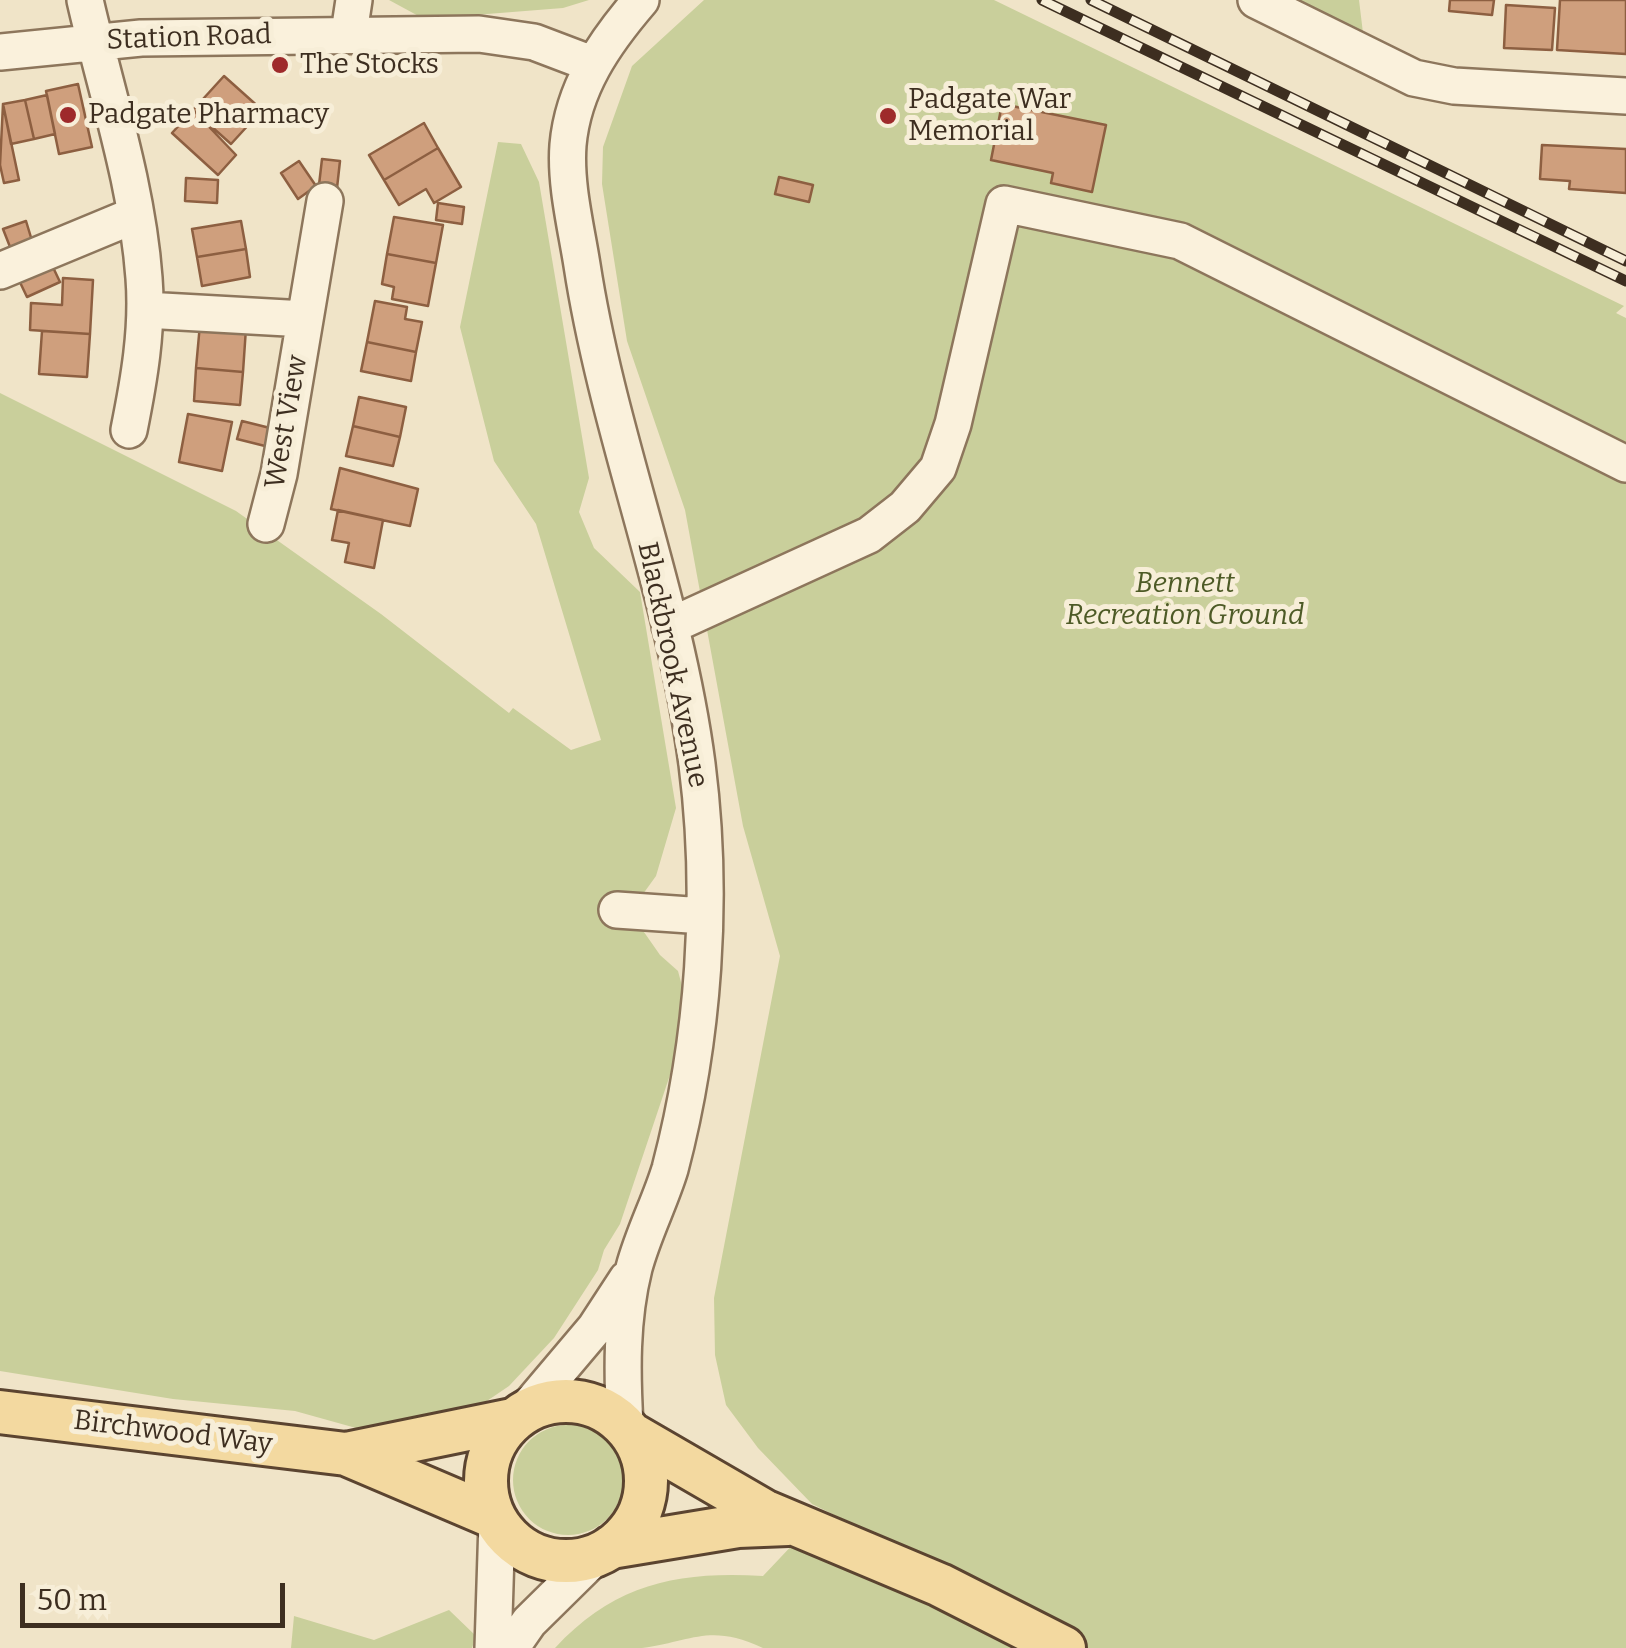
<!DOCTYPE html>
<html>
<head>
<meta charset="utf-8">
<style>
	body { margin:0 }
	#map { position:relative; width:1626px; height:1648px; overflow:hidden; background:#f0e4c8; font-family:Bitter,serif }
	canvas { display:block }
	.scale { position:absolute; left:20px; top:1583px; width:265px; height:45px; box-sizing:border-box; border:5px solid #3d2e20; border-top:0; padding-left:12px; font-size:30px; line-height:35px; white-space:nowrap; color:#3d2e20; -webkit-text-stroke:8px #f7eed8; paint-order:stroke }
</style>
</head>
<body>
<div id="map">
<canvas width="1626" height="1648"></canvas>
<div class="scale">50 m</div>
</div>
<script>
const context = document.querySelector('canvas').getContext('2d');
context.lineJoin = 'round';
function fill(path, color) {
  context.fillStyle = color;
  context.fill(path, 'evenodd');
}
function strokePath(path, color, width, dash) {
  context.strokeStyle = color;
  context.lineWidth = width;
  context.lineCap = dash ? 'butt' : 'round';
  context.setLineDash(dash || []);
  context.stroke(path);
}
function label(font, color, halo, rows, align = 'center') {
  context.font = font + ' Bitter,serif';
  context.lineWidth = 10;
  context.setLineDash([]);
  context.textBaseline = 'middle';
  context.strokeStyle = halo;
  context.fillStyle = color;
  for (const [text, x, y, turn = 0] of rows) {
    context.save();
    context.translate(x, y);
    context.rotate((+turn || 0) * Math.PI / 180);
    context.textAlign = isNaN(turn) ? turn : align;
    if (halo) context.strokeText(text, 0, 0);
    context.fillText(text, 0, 0);
    context.restore();
  }
}
fill(new Path2D(`
	M 389,0 L 589,0 L 563,8 L 424,19 Z
	M 704,0 L 994,0 L 1624,306 L 1616,313 L 1626,318 L 1626,1648 L 763,1648 C 710,1623 693,1641 642,1648 C 614,1648 583,1648 555,1648 C 615,1583 679,1571 763,1576 L 797,1540 L 850,1567 L 863,1529 L 812,1504 L 758,1448 L 726,1405 L 715,1355 L 714,1298 L 780,956 L 743,826 L 685,510 L 627,341 L 602,184 L 603,147 L 632,66 Z
	M 1286,0 L 1359,0 L 1363,33 Z
	M 498,142 L 521,144 L 539,182 L 589,478 L 579,512 L 594,548 L 640,592 L 676,808 L 656,876 L 630,912 L 660,955 L 678,971 L 682,986 L 676,1057 L 620,1224 L 604,1250 L 598,1270 L 554,1338 L 509,1386 L 456,1422 L 356,1428 L 295,1411 L 173,1399 L 0,1371 L 0,393 L 236,511 L 381,614 L 509,713 L 513,708 L 571,750 L 601,740 L 536,524 L 494,461 L 460,327 Z
	M513 1480a55 55 0 1 1 110 0a55 55 0 1 1-110 0Z
	M 449,1610 L 476,1636 L 472,1648 L 291,1648 L 294,1616 L 374,1640 Z`), '#c9cf9b');
const building = new Path2D(`
	M 1450,0 L 1494,0 L 1492,15 L 1449,11 Z
	M 1560,0 L 1626,0 L 1626,54 L 1557,50 Z
	M 1506,5 L 1555,8 L 1552,50 L 1504,48 Z
	M 224,76 L 262,110 L 231,144 L 193,110 Z
	M 78,84 L 92,147 L 59,154 L 46,91 Z
	M 47,95 L 55,134 L 34,139 L 25,100 Z
	M 25,100 L 34,139 L 11,144 L 3,104 Z
	M 3,104 L 19,180 L 4,183 L 0,165 Z
	M 1002,104 L 1106,125 L 1092,192 L 1051,183 L 1053,173 L 991,160 Z
	M 193,110 L 236,155 L 218,175 L 172,133 Z
	M 424,123 L 438,148 L 384,180 L 369,155 Z
	M 1542,145 L 1626,149 L 1626,193 L 1569,189 L 1570,181 L 1540,179 Z
	M 438,148 L 461,187 L 434,203 L 426,189 L 399,205 L 384,180 Z
	M 322,159 L 340,161 L 337,188 L 319,185 Z
	M 299,161 L 316,186 L 298,199 L 281,173 Z
	M 779,177 L 813,185 L 809,202 L 775,194 Z
	M 186,178 L 218,180 L 217,203 L 185,201 Z
	M 438,203 L 464,207 L 462,224 L 436,220 Z
	M 394,217 L 443,225 L 436,263 L 387,254 Z
	M 26,221 L 33,244 L 12,252 L 3,229 Z
	M 241,221 L 246,249 L 197,257 L 192,229 Z
	M 246,249 L 250,277 L 202,286 L 197,257 Z
	M 387,254 L 436,263 L 428,306 L 392,299 L 394,287 L 382,284 Z
	M 50,261 L 60,282 L 27,297 L 17,276 Z
	M 63,278 L 93,280 L 90,334 L 30,330 L 31,303 L 62,305 Z
	M 375,301 L 407,307 L 405,319 L 422,322 L 416,352 L 367,342 Z
	M 200,324 L 246,328 L 243,372 L 196,368 Z
	M 42,331 L 90,334 L 87,377 L 39,374 Z
	M 367,342 L 416,352 L 411,381 L 361,371 Z
	M 196,368 L 243,372 L 240,405 L 194,401 Z
	M 359,397 L 406,407 L 400,437 L 353,426 Z
	M 188,414 L 232,422 L 222,471 L 179,462 Z
	M 242,421 L 270,428 L 265,446 L 237,439 Z
	M 353,426 L 400,437 L 393,466 L 346,456 Z
	M 340,468 L 418,489 L 410,526 L 331,509 Z
	M 338,510 L 383,520 L 374,568 L 345,562 L 349,543 L 332,540 Z`);
fill(building, '#cf9f7d');
strokePath(building, '#8d5f41', 2.5);
const minor = new Path2D(`
	M 85,0 C 106,92 137,183 144,278 C 148,329 139,380 129,430
	M 1256,0 L 1414,78 L 1454,86 L 1626,96
	M 349,33 L 354,0
	M 0,52 L 141,38 L 479,34 L 534,42 L 592,64
	M 0,271 L 135,215
	M 145,310 L 305,319
	M 266,524 L 279,474 L 325,201
	M 670,626 L 869,535 L 905,507 L 938,468 L 953,424 L 1004,204 L 1180,241 L 1626,464
	M 617,910 L 704,916
	M 524,1412 L 595,1328 L 627,1279
	M 625,1425 C 622,1373 621,1320 634,1268 C 643,1234 660,1202 670,1169 C 704,1040 714,897 697,764 C 675,595 608,434 582,265 C 576,227 565,184 568,145 C 573,88 604,43 641,0
	M 493,1648 L 497,1522
	M 511,1648 L 529,1622 L 598,1554`);
const major = new Path2D(`
	M486 1481a80 80 0 1 1 160 0a80 80 0 1 1-160 0Z
	M 0,1412 L 346,1454 L 494,1517
	M 633,1435 L 764,1511 L 940,1585 L 1064,1648
	M 346,1454 L 512,1420
	M 611,1547 L 738,1526 L 788,1524`);
strokePath(minor, '#8d765c', 40);
strokePath(major, '#5b4430', 48);
strokePath(minor, '#faf1dc', 35);
strokePath(major, '#f3d9a0', 42);
const rail = new Path2D(`
	M 1042,0 L 1626,281
	M 1091,0 L 1626,261`);
strokePath(rail, '#3d2e20', 11);
strokePath(rail, '#f7eed8', 8, [22]);
for (const [x, y, r, color] of [
	[280,65,10,"#9e2a2b"],
	[68,115,10,"#9e2a2b"],
	[888,116,10,"#9e2a2b"]
]) {
  const dot = new Path2D();
  dot.arc(x, y, r, 0, 2 * Math.PI);
  context.fillStyle = color;
  context.fill(dot);
  strokePath(dot, '#f7eed8', 4);
}
label('28px', '#3d2e20', '#f7eed8', [
	["Station Road",189,38,-2],
	["West View",287,422,-80],
	["Blackbrook Avenue",672,665,78],
	["Birchwood Way",173,1433,7]
]);
label('28px', '#3d2e20', '#f7eed8', [
	["The Stocks",300,65],
	["Padgate War",908,100],
	["Memorial",908,132],
	["Padgate Pharmacy",88,115]
], 'left');
label('italic 28px', '#4d5a26', '#f7eed8', [
	["Bennett",1185,584],
	["Recreation Ground",1185,616]
]);
</script>
</body>
</html>
